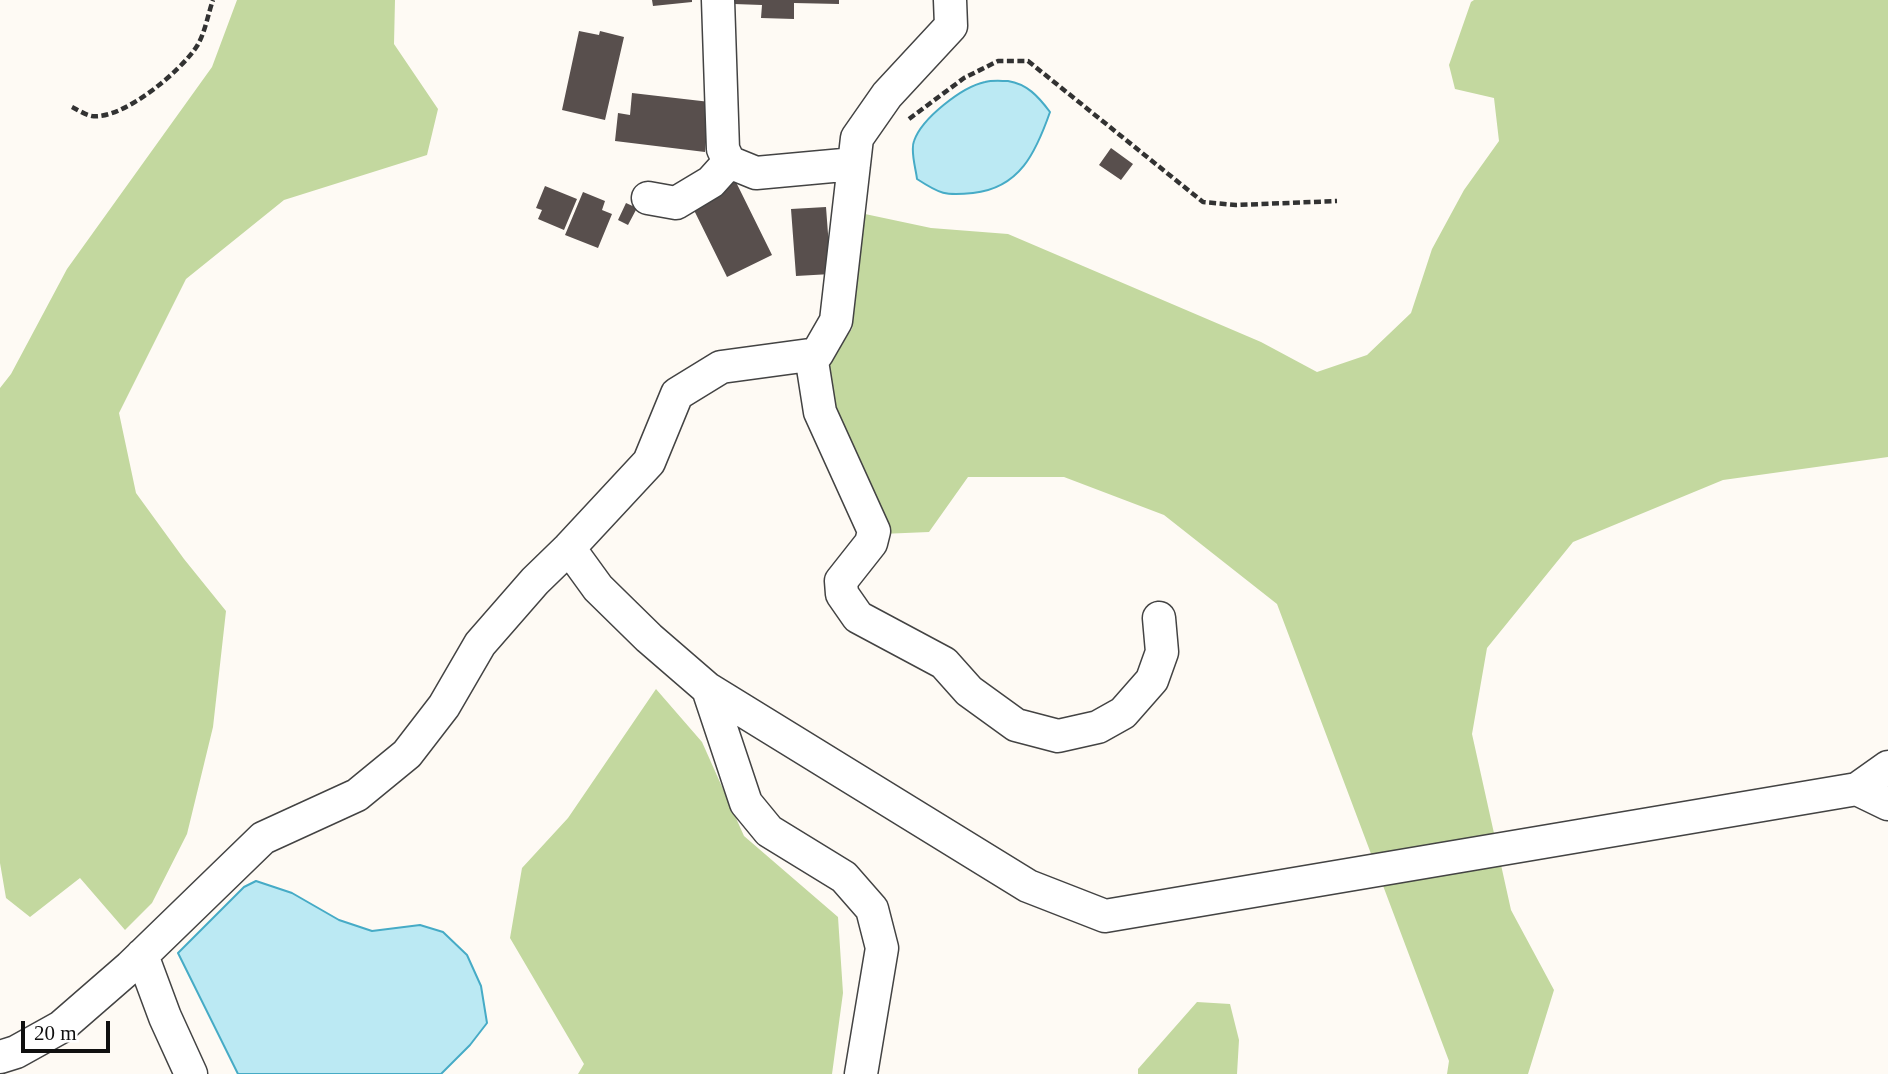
<!DOCTYPE html>
<html>
<head>
<meta charset="utf-8">
<style>
	body { margin:0 }
	#map { position:relative; width:1888px; height:1074px; overflow:hidden; background:#fefaf4; font-family:"Times New Roman",serif }
	canvas { display:block }
	.scale { position:absolute; left:21px; top:1021px; width:89px; height:32px; box-sizing:border-box; border:4px solid #101010; border-top:0; padding-left:9px; font-size:21px; line-height:24px; white-space:nowrap; color:#101010; -webkit-text-stroke:5px #fff; paint-order:stroke }
</style>
</head>
<body>
<div id="map">
<canvas width="1888" height="1074"></canvas>
<div class="scale">20 m</div>
</div>
<script>
const context = document.querySelector('canvas').getContext('2d');
context.lineJoin = 'round';
function fill(path, color) {
  context.fillStyle = color;
  context.fill(path, 'evenodd');
}
function strokePath(path, color, width, dash) {
  context.strokeStyle = color;
  context.lineWidth = width;
  context.lineCap = dash ? 'butt' : 'round';
  context.setLineDash(dash || []);
  context.stroke(path);
}
fill(new Path2D(`
	M 237,0 L 395,0 L 394,44 L 438,109 L 427,155 L 284,200 L 186,279 L 119,413 L 136,493 L 184,559 L 226,611 L 213,727 L 187,834 L 152,903 L 125,930 L 80,878 L 30,917 L 6,898 L 0,863 L 0,388 L 11,374 L 67,269 L 212,67 Z
	M 1474,0 L 1888,0 L 1888,457 L 1723,480 L 1573,542 L 1487,648 L 1472,734 L 1511,910 L 1554,990 L 1528,1074 L 1447,1074 L 1449,1061 L 1277,604 L 1164,515 L 1064,477 L 968,477 L 929,532 L 881,534 L 820,372 L 852,329 L 865,214 L 931,228 L 1008,234 L 1261,342 L 1317,372 L 1367,355 L 1411,313 L 1432,249 L 1464,190 L 1499,141 L 1494,98 L 1455,89 L 1449,65 L 1471,2 Z
	M 656,689 L 702,742 L 744,836 L 838,917 L 843,993 L 832,1074 L 578,1074 L 584,1064 L 510,938 L 522,868 L 568,818 Z
	M 1197,1002 L 1230,1004 L 1239,1040 L 1237,1074 L 1138,1074 L 1138,1069 Z`), '#c3d89f');
const water = new Path2D(`
	M 1008,81 C 1027,84 1038,96 1050,112 C 1036,152 1020,188 973,193 C 945,196 940,194 917,179 C 916,169 910,151 914,141 C 922,118 962,87 985,82 C 992,80 1001,81 1008,81 Z
	M 256,881 L 292,893 L 339,920 L 372,931 L 420,925 L 443,932 L 467,955 L 481,986 L 487,1023 L 470,1045 L 441,1074 L 238,1074 L 178,953 L 244,887 Z`);
fill(water, '#bbe9f3');
strokePath(water, '#46abc6', 2);
fill(new Path2D(`
	M 652,0 L 692,0 L 692,2 L 653,6 Z
	M 734,0 L 839,0 L 839,4 L 794,3 L 794,19 L 761,18 L 762,5 L 734,4 Z
	M 579,31 L 599,35 L 600,31 L 624,37 L 605,120 L 562,110 Z
	M 632,93 L 710,102 L 705,152 L 615,141 L 618,113 L 630,115 Z
	M 1111,148 L 1133,164 L 1121,180 L 1099,165 Z
	M 733,176 L 772,255 L 727,277 L 688,198 Z
	M 545,186 L 577,199 L 564,230 L 538,219 L 542,210 L 536,208 Z
	M 583,192 L 605,201 L 602,210 L 612,214 L 598,248 L 565,235 Z
	M 626,203 L 637,208 L 628,225 L 618,220 Z
	M 826,207 L 831,274 L 796,276 L 791,209 Z`), '#584f4d');
const street = new Path2D(`
	M 718,0 L 723,149 L 729,162 L 756,173 L 854,164
	M 648,198 L 676,203 L 711,182 L 729,162
	M 811,355 L 820,412 L 874,531 L 871,543 L 841,581 L 842,594 L 858,617 L 944,663 L 969,691 L 1016,725 L 1058,736 L 1098,727 L 1123,713 L 1152,680 L 1162,652 L 1159,618
	M 569,548 L 598,588 L 649,638 L 708,689 L 746,803 L 769,831 L 844,877 L 872,909 L 882,948 L 861,1074
	M 708,689 L 1028,886 L 1105,916 L 1857,789 L 1888,767
	M 1857,789 L 1888,804
	M 142,955 L 165,1017 L 191,1074
	M 0,1057 L 16,1052 L 61,1027 L 130,967 L 263,838 L 357,795 L 407,754 L 444,706 L 480,644 L 535,581 L 569,548 L 649,462 L 677,394 L 721,367 L 817,354 L 836,321 L 857,138 L 887,95 L 951,26 L 950,0`);
strokePath(street, '#434343', 35);
strokePath(new Path2D(`
	M 72,107 C 78,110 86,115 92,116 C 123,120 181,71 197,46 C 205,33 208,14 213,0
	M 909,119 L 964,78 L 998,61 L 1028,61 L 1203,202 L 1236,205 L 1337,201`), '#323232', 4.5, [7, 3.5]);
strokePath(street, '#fff', 32);
</script>
</body>
</html>
